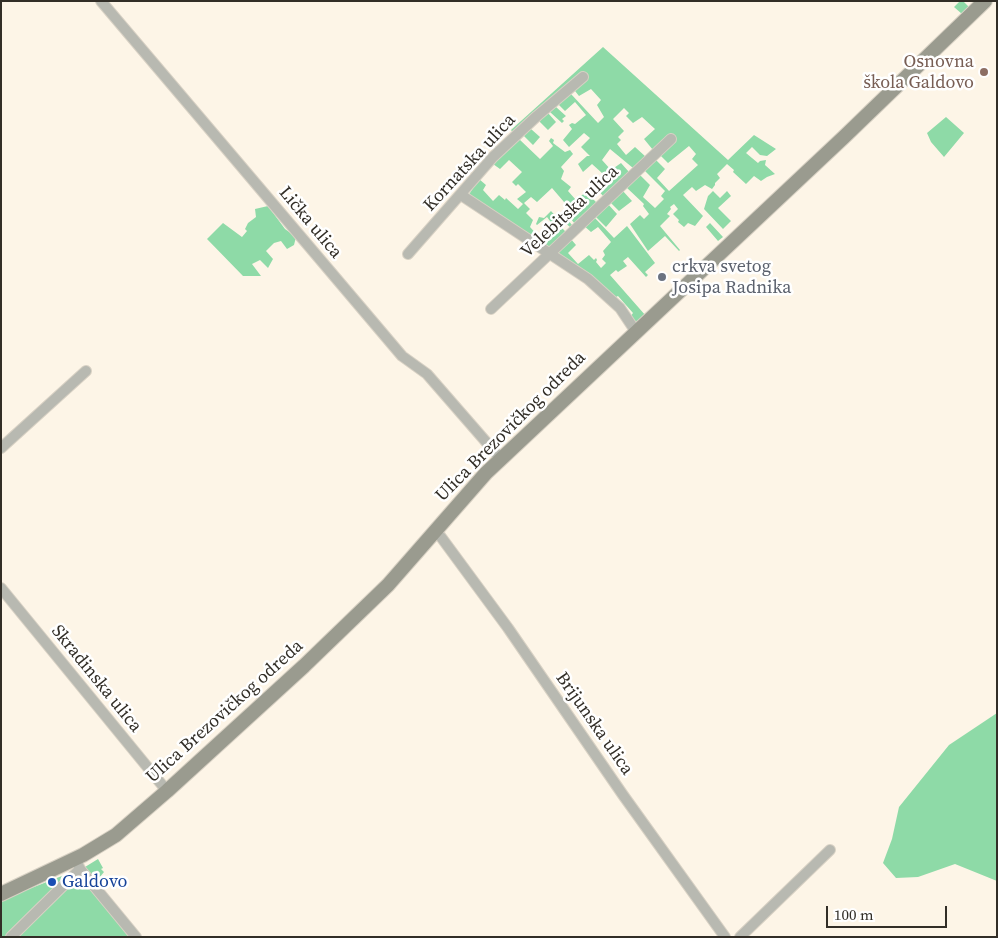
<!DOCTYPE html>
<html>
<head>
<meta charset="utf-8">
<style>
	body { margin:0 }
	#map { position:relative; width:998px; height:938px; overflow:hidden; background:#fdf5e7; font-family:"Source Serif 4",serif }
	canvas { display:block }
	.frame { position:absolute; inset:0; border:2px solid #322e27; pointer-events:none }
	.scale { position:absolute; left:826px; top:906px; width:121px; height:22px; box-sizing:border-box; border:2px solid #322e27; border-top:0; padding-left:6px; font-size:15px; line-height:18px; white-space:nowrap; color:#322e27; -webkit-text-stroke:4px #fff; paint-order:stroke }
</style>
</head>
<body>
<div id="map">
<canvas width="998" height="938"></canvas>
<div class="frame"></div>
<div class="scale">100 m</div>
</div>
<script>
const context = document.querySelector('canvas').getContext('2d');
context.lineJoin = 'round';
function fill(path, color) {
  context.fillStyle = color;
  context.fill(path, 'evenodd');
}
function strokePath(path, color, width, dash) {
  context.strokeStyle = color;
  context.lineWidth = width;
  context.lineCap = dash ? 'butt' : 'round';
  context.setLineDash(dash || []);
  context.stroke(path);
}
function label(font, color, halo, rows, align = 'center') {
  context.font = font + ' "Source Serif 4",serif';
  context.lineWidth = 5;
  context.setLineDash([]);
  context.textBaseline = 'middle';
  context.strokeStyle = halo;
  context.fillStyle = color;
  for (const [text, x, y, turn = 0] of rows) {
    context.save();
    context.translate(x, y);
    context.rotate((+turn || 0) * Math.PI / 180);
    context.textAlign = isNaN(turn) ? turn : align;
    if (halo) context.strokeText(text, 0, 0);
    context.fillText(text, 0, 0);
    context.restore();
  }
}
fill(new Path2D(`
	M 960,1 L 963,1 L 969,7 L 962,14 L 954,7 Z
	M 603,47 L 728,160 L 754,135 L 776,149 L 767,156 L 760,155 L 752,147 L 746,153 L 758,163 L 760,161 L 766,160 L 765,165 L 775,174 L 767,177 L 761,181 L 754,176 L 746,184 L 733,172 L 734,170 L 727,164 L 717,174 L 720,178 L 715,183 L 715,185 L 712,189 L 705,185 L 696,191 L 692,187 L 683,195 L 703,216 L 695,226 L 688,223 L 684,227 L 678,222 L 679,220 L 673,214 L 678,209 L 674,204 L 670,207 L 671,209 L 667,214 L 670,216 L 660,226 L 680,250 L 679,251 L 665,236 L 648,251 L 630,224 L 640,215 L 644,219 L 649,214 L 643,206 L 644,204 L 626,187 L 638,173 L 650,185 L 643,197 L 655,208 L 664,199 L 661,196 L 665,191 L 643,169 L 654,158 L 665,169 L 657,178 L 669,191 L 698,165 L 692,159 L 696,154 L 689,146 L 668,163 L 659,154 L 675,140 L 671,133 L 653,150 L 644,139 L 655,129 L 642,117 L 633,123 L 626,116 L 629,113 L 624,108 L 613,119 L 624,131 L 618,137 L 621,140 L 617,144 L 626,155 L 635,147 L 646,157 L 633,168 L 610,149 L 602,160 L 611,170 L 621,163 L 629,172 L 604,197 L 595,187 L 605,179 L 602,173 L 592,164 L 583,172 L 578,164 L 587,156 L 590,156 L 581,147 L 590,138 L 584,133 L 569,147 L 563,140 L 572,129 L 569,125 L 572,123 L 575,124 L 586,115 L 575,102 L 565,111 L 558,104 L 571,94 L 598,123 L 604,117 L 597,105 L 601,100 L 591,89 L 579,96 L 575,91 L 514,134 L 511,130 Z
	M 556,107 L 566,116 L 562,119 L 564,121 L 562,123 L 550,112 Z
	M 548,113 L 556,122 L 548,130 L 539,121 Z
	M 946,117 L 964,133 L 944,157 L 931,142 L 927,133 Z
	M 531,129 L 540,137 L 533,145 L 523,135 Z
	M 551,138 L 554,140 L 553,143 L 565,152 L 570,150 L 573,154 L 561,167 L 564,171 L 561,179 L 571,187 L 568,191 L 576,200 L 586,192 L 597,203 L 575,224 L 566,213 L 570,209 L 552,188 L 537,202 L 531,197 L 524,203 L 530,209 L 526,213 L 533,220 L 530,227 L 540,238 L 547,238 L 556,229 L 547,217 L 537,225 L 536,224 L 539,217 L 544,218 L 551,211 L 559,220 L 564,215 L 572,225 L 570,227 L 564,222 L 560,226 L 566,232 L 549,248 L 468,196 L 479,179 L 486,185 L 483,190 L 493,201 L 499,195 L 505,200 L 506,198 L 518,209 L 523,204 L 517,199 L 526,192 L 518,184 L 516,186 L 512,182 L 522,172 L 509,160 L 500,169 L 493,164 L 519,139 L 540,159 L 553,146 L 549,141 Z
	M 622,190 L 632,201 L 619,211 L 609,201 Z
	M 713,191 L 720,198 L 727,191 L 731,196 L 718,208 L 731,221 L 723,229 L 704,209 L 708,196 Z
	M 607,203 L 617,214 L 606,227 L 594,215 Z
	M 268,206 L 285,229 L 296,237 L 294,245 L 287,249 L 281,241 L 274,243 L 266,251 L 273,259 L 268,268 L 260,260 L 252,264 L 261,276 L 243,276 L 207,239 L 223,223 L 242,237 L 247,231 L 245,229 L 248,223 L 256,217 L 255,209 Z
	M 593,216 L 614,238 L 627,226 L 655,263 L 645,272 L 648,275 L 646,277 L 628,257 L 623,261 L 627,266 L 618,272 L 616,270 L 610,275 L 646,316 L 635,324 L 630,317 L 633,313 L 618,296 L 612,299 L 557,254 L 558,250 L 570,238 L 576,245 L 568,253 L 578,264 L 589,255 L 594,260 L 596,258 L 597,260 L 596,262 L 601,268 L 606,263 L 602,259 L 605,255 L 603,251 L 611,242 L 598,227 L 591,232 L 583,225 Z
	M 710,223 L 723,237 L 718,241 L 706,227 Z
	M 997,713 L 997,881 L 955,864 L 918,877 L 896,878 L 883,863 L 892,839 L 899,807 L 949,745 Z
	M 98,859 L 103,868 L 101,869 L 104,872 L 95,883 L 85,867 Z
	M 72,872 L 6,937 L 1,937 L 1,900 Z
	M 79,876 L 81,876 L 134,937 L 15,937 Z`), '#8edaa7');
const minor = new Path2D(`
	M 101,1 L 402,356 L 427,374 L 501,459
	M 461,195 L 588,279 L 620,308 L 636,332
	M 408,254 L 493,157 L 537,116 L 583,77
	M 491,309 L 671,139
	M 1,448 L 86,371
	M 434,532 L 441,537 L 508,628 L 623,795 L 725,937
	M 1,588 L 167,791
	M 75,858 L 80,869 L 136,937
	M 11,937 L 80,869
	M 740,937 L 830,850`);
const secondary = new Path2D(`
	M 1,894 L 83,855 L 116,835 L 167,791 L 304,666 L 388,585 L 486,473 L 501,459 L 844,137 L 985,1`);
strokePath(minor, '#d8d1c4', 12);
strokePath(secondary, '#d8d1c4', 16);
strokePath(minor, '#b8b9b1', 10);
strokePath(secondary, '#9a9b8f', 14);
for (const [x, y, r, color] of [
	[984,72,5,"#8d6e63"],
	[662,277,5,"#6b7280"],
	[52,882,5,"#1a4fb4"]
]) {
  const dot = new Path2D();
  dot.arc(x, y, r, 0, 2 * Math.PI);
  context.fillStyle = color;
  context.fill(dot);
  strokePath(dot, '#fff', 2);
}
label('18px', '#785e54', '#fff', [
	["Osnovna",974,62],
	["škola Galdovo",974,83]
], 'right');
label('18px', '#322e27', '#fff', [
	["Kornatska ulica",470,163,-47],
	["Velebitska ulica",570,212,-43],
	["Lička ulica",310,223,50],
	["Ulica Brezovičkog odreda",511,427,-45],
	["Skradinska ulica",96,679,51],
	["Ulica Brezovičkog odreda",225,712,-42],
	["Brijunska ulica",594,724,55]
]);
label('18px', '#5b616d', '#fff', [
	["crkva svetog",672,267],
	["Josipa Radnika",672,288]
], 'left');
label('18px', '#164399', '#fff', [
	["Galdovo",62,882]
], 'left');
</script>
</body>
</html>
